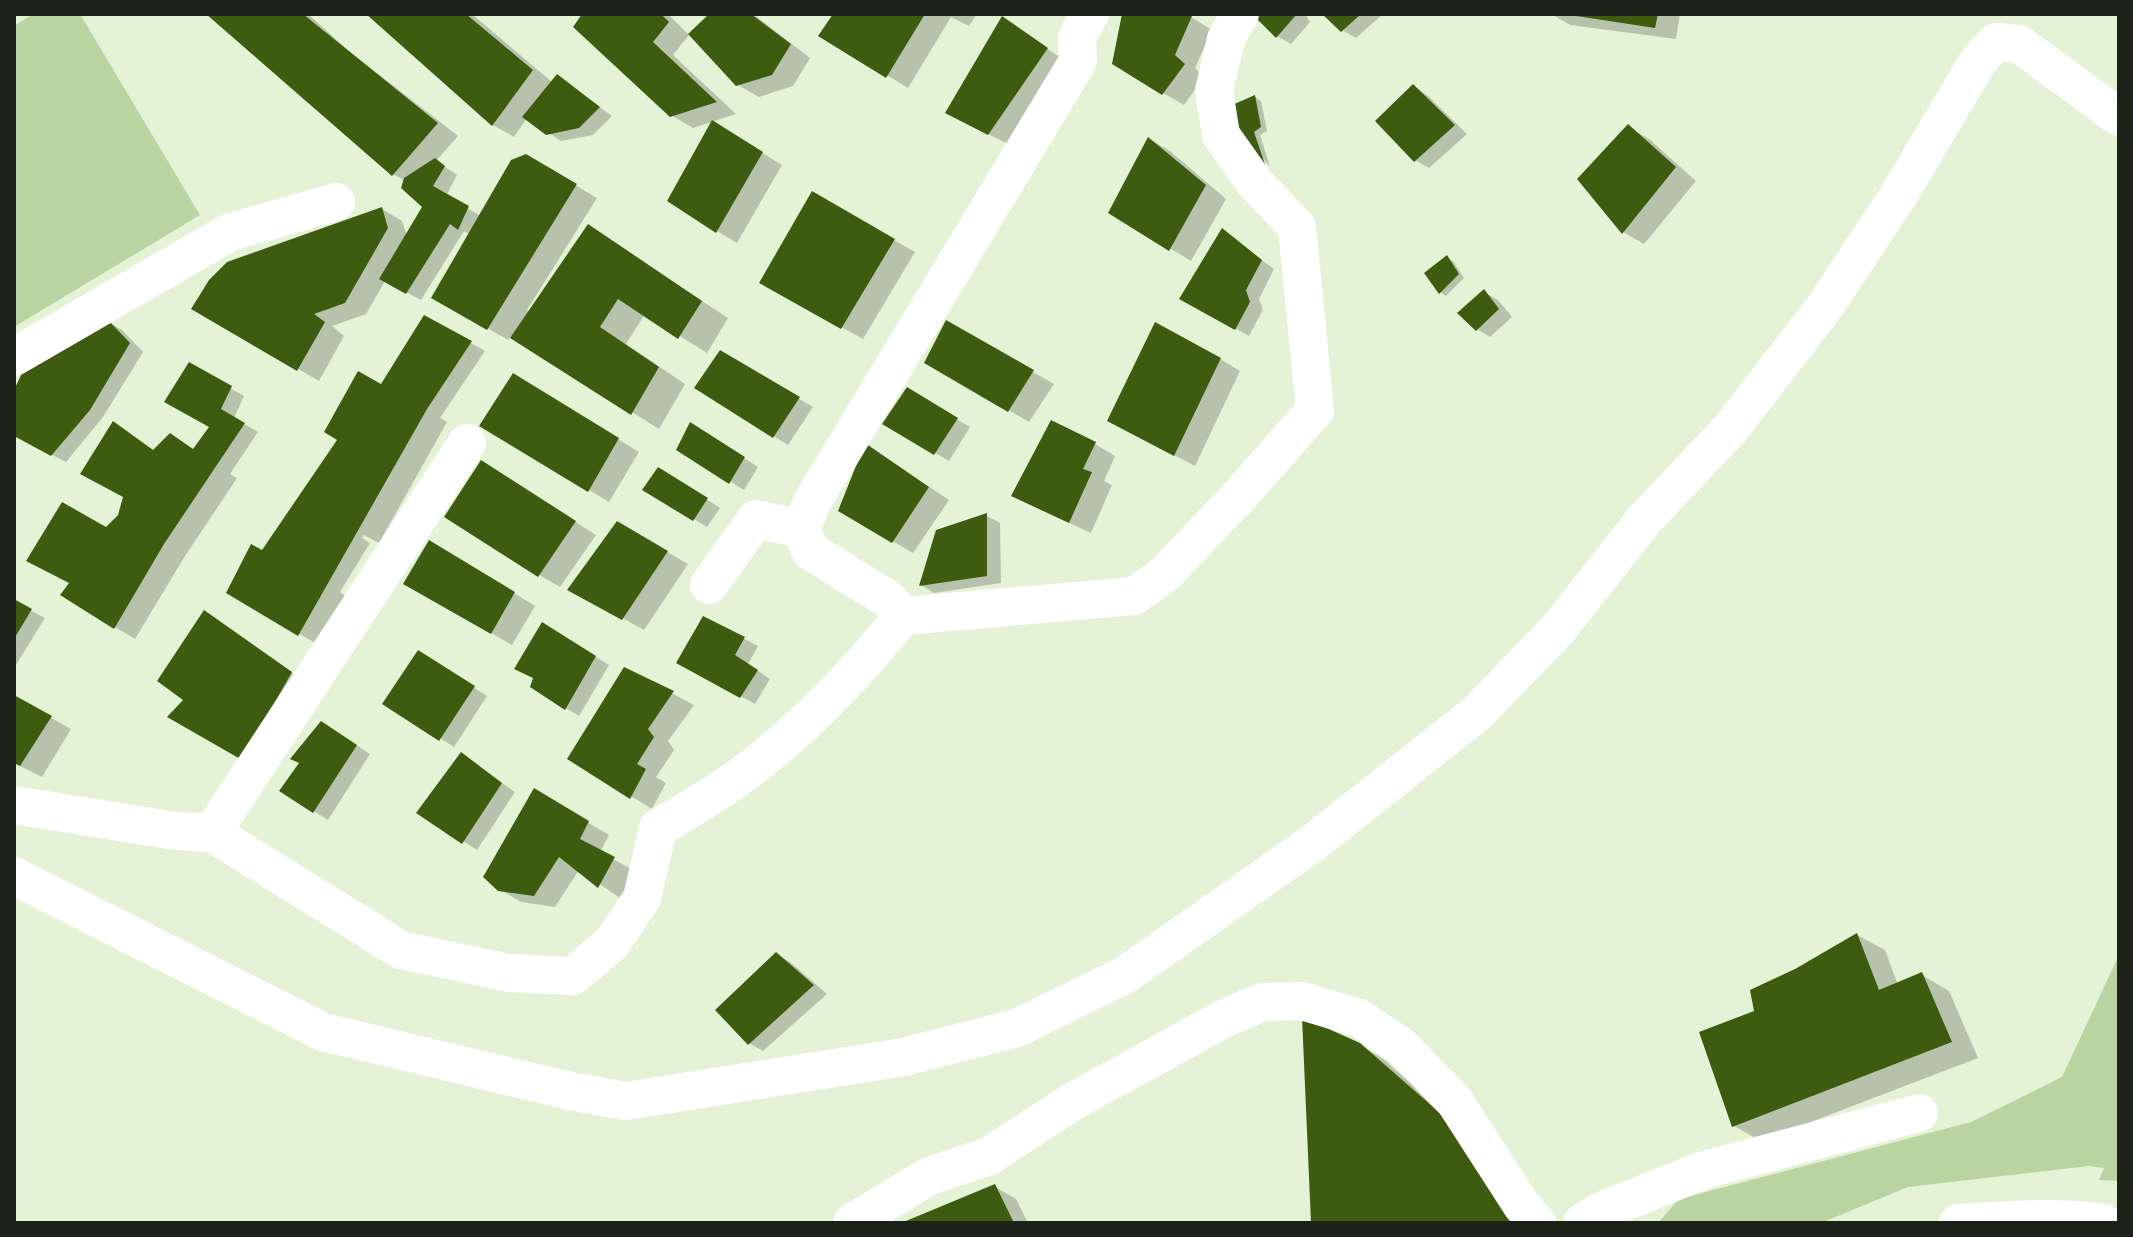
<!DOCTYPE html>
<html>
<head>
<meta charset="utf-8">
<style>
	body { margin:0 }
	#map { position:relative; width:2133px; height:1237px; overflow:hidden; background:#e4f3d6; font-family:Arial,sans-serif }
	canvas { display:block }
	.frame { position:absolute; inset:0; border:16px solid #1d2218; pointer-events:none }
</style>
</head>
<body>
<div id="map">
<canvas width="2133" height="1237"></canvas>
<div class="frame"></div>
</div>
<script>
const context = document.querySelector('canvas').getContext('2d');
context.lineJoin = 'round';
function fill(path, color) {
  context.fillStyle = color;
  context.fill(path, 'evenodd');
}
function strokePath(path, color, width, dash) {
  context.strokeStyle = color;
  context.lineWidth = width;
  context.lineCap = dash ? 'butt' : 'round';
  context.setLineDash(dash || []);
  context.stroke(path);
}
fill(new Path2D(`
	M 33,14 L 80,14 L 200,215 L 14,327 L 14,26 Z
	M 2119,955 L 2119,1181 L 2099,1180 L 2104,1168 L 2089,1166 L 1908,1187 L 1821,1223 L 1658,1223 L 1679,1199 L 1971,1122 L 2062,1077 Z`), '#b9d4a0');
fill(new Path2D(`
	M 210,14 L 308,14 L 349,51 L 458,136 L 436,161 L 457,175 L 446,196 L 481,216 L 526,156 L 597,198 L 527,310 L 530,312 L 589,227 L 728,318 L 707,353 L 645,314 L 626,344 L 685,384 L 659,429 L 511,336 L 508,340 L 434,297 L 470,235 L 464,231 L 421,300 L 385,281 L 366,314 L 332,326 L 344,336 L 319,381 L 193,308 L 382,209 L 402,221 L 407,236 L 424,207 L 405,181 L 393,174 Z
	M 369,14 L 472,14 L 553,83 L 558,77 L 612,116 L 593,135 L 561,141 L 527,118 L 514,137 L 493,125 Z
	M 585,14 L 668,14 L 689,35 L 673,55 L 736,114 L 693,128 L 671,115 Z
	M 711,14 L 753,14 L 810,58 L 793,86 L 759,97 L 738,85 Z
	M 836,14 L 977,14 L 969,26 L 951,17 L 908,88 L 821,35 Z
	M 1124,14 L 1186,14 L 1212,30 L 1195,68 L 1204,77 L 1184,105 L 1163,93 Z
	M 1258,14 L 1305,14 L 1310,22 L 1291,44 L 1277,36 L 1257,16 Z
	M 1325,14 L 1383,14 L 1356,38 L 1342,30 Z
	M 1551,14 L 1680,14 L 1676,39 L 1570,25 Z
	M 1003,19 L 1067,62 L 1010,145 L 968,124 Z
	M 1414,87 L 1427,95 L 1467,134 L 1429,168 L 1415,160 Z
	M 1255,97 L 1261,101 L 1267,131 L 1260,135 L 1270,167 L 1237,123 Z
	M 1628,127 L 1649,139 L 1696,181 L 1644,244 L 1623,232 Z
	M 733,135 L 782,165 L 737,243 L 717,231 Z
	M 1149,139 L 1170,151 L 1226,199 L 1191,261 L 1111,212 Z
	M 813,194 L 915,252 L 863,339 L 761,282 Z
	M 1222,231 L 1274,269 L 1259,299 L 1263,310 L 1249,336 L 1182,298 Z
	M 1447,258 L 1453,261 L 1464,278 L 1446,296 L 1440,292 Z
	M 1484,292 L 1498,300 L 1512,317 L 1490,337 L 1477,329 Z
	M 424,317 L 485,351 L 440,418 L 447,422 L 379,543 L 364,535 L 362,538 L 370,543 L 340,592 L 347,597 L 320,646 L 229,592 L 263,552 L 382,386 Z
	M 108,322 L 122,330 L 143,352 L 103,417 L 66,462 L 14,435 L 14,394 Z
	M 947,323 L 1054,384 L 1029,422 L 926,362 Z
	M 720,352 L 813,407 L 788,445 L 697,388 Z
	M 1220,359 L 1240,371 L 1195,466 L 1130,432 Z
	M 190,365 L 244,396 L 234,418 L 258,432 L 230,474 L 237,478 L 185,556 L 135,639 L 115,627 L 120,516 L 125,497 L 113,424 L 155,451 L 195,450 L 211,426 Z
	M 534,388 L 639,452 L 609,502 L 589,490 Z
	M 907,390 L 970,427 L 949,461 L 885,423 Z
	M 704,432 L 758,467 L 744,490 L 679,450 Z
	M 1095,444 L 1115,456 L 1104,481 L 1112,485 L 1091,533 L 1035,507 Z
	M 886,458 L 949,500 L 913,553 L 840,510 Z
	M 502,475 L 596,535 L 560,587 L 539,575 Z
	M 672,477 L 720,508 L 707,527 L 645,489 Z
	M 987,516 L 1000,523 L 1001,583 L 934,593 L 921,585 Z
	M 617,523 L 688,564 L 644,630 L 570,589 Z
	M 451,554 L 535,606 L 512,645 L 406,583 Z
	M 14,602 L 45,618 L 14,668 Z
	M 204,613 L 311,686 L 263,770 Z
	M 703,618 L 758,646 L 748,664 L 770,679 L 755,704 L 679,662 Z
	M 556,632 L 609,665 L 579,716 L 566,708 Z
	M 432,661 L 487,696 L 454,747 L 385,703 Z
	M 625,669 L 694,705 L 668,741 L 674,750 L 656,777 L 666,783 L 652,809 L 570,759 Z
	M 14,697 L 71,729 L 42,777 L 14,763 Z
	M 335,731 L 370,754 L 328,820 L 282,791 L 302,763 Z
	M 462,755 L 515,792 L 477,850 L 419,813 Z
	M 535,791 L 609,835 L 600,852 L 635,871 L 620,898 L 579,870 L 555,907 L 521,902 L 499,889 Z
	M 1857,935 L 1885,950 L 1898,985 L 1922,975 L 1949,991 L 1978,1058 L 1761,1141 L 1734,1126 L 1757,1012 L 1796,971 Z
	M 776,954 L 790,962 L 827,994 L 763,1051 L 749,1043 Z
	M 1359,1045 L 1382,1058 L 1477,1141 L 1314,1223 Z
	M 995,1187 L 1016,1199 L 1028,1223 L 906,1223 Z`), '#0003');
fill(new Path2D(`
	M 206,14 L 303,14 L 438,123 L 392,176 Z
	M 366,14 L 466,14 L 533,70 L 492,126 Z
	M 582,14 L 661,14 L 669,22 L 653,42 L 717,102 L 670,117 L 573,27 Z
	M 709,14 L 751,14 L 791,44 L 772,75 L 736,86 L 688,34 Z
	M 833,14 L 925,14 L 886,78 L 818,36 Z
	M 1122,14 L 1188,14 L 1192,16 L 1175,55 L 1185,64 L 1162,95 L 1112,64 Z
	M 1256,14 L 1297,14 L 1276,38 L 1254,16 Z
	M 1322,14 L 1361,14 L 1341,32 Z
	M 1563,14 L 1658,14 L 1655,28 Z
	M 1002,16 L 1048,48 L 988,135 L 945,113 Z
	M 557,74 L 600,107 L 579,128 L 546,135 L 522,117 Z
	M 1413,84 L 1455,125 L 1414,162 L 1375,121 Z
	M 1255,95 L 1261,127 L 1254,132 L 1266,167 L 1235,124 L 1232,105 Z
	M 712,120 L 763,152 L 716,233 L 667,201 Z
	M 1628,124 L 1676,167 L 1622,234 L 1577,179 Z
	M 1148,137 L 1206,185 L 1169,251 L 1108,213 Z
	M 526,154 L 577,184 L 487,330 L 431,298 L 511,160 Z
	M 435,158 L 445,166 L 433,186 L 469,206 L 458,230 L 450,224 L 406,294 L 379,279 L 422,207 L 401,188 L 404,178 Z
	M 812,191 L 895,239 L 841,329 L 759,283 Z
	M 382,207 L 388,228 L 345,303 L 314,314 L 325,322 L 297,371 L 191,309 L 209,280 L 227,262 Z
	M 588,224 L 702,301 L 678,339 L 618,299 L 600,327 L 659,367 L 631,415 L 510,338 Z
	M 1222,228 L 1262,260 L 1246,290 L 1250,302 L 1235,330 L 1179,299 Z
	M 1447,255 L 1459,274 L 1439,294 L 1424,273 Z
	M 1484,289 L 1499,309 L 1476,331 L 1457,313 Z
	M 424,315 L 472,341 L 427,409 L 298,636 L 226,593 L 251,544 L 262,550 L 337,440 L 324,432 L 358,371 L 381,384 Z
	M 108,320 L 130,343 L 90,410 L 51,456 L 14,436 L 14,390 L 22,373 Z
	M 946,320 L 1034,370 L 1008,412 L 924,363 Z
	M 1155,322 L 1221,358 L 1174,456 L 1107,421 Z
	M 720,350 L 800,397 L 773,438 L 694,388 Z
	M 189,362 L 232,386 L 221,409 L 245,423 L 164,544 L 114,629 L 60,595 L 69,583 L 26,561 L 62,502 L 106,527 L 118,515 L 123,497 L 80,474 L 113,421 L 153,450 L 170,433 L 193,449 L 209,427 L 164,402 Z
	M 513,373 L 619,438 L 588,492 L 479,426 Z
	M 907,387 L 958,418 L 934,455 L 882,424 Z
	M 1051,420 L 1096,442 L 1083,469 L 1092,472 L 1069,523 L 1011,496 Z
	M 690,422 L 745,457 L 729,484 L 676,450 Z
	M 865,443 L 929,487 L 892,543 L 838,511 Z
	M 481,460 L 576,521 L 538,577 L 444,517 Z
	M 658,467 L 708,498 L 693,521 L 642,490 Z
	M 987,513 L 987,576 L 919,586 L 936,530 Z
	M 617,521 L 668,551 L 622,620 L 567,590 Z
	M 429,540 L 515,592 L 491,634 L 403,584 Z
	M 14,599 L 32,609 L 14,639 Z
	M 204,610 L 292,672 L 242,760 L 167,717 L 183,700 L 157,681 Z
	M 703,616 L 745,637 L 735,655 L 758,670 L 740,698 L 676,663 Z
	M 542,622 L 596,656 L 565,710 L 530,687 L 533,678 L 514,669 Z
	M 418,650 L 475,686 L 439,741 L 382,704 Z
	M 624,667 L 674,691 L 648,729 L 654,737 L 637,764 L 646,769 L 630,799 L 567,759 Z
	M 14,695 L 52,716 L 20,766 L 14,763 Z
	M 321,721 L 357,745 L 313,813 L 279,791 L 299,763 L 290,759 Z
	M 461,752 L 502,783 L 462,844 L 416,813 Z
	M 534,788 L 589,821 L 580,839 L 615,857 L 598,888 L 559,857 L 534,896 L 498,891 L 483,877 Z
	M 1857,933 L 1879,990 L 1922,972 L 1952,1042 L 1732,1127 L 1699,1032 L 1754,1011 L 1750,990 L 1795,969 Z
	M 776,952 L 814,985 L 748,1045 L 715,1010 Z
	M 1302,1017 L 1360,1043 L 1456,1127 L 1520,1223 L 1311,1223 Z
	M 995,1184 L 1014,1223 L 901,1223 Z`), '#3d5c0f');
strokePath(new Path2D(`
	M 14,357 L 230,232 L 336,202
	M 709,585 L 756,519 L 801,529
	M 903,616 L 888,599 L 810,551 L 801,529 L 812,502 L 1078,61 L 1077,37 L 1090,14
	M 14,805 L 176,831 L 212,833 L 467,443
	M 212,833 L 401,950 L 509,973 L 573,976 L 612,943 L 642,898 L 658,828 C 686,811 715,795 742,775 C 803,730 855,675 903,616 L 1134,596 L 1164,575 L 1241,494 L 1315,410 L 1297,227 L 1255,183 L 1221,135 L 1214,91 L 1226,39 L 1240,14
	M 14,876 L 323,1032 L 570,1091 L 626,1101 L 904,1057 L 1017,1028 L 1125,975 L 1313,843 L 1477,713 L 1559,628 L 1645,519 L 1731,428 L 1826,305 L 1900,193 L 1978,61 L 1996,42 L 2019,44 L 2119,117
	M 852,1223 L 929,1176 L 989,1156 L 1072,1102 L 1223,1019 L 1262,1002 L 1302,1001 L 1359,1018 L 1402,1047 L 1455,1102 L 1522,1206 L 1537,1223
	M 1582,1223 L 1599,1212 L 1704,1170 L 1919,1113
	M 1958,1223 C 2006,1220 2056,1216 2104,1223`), '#fff', 38);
</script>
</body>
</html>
